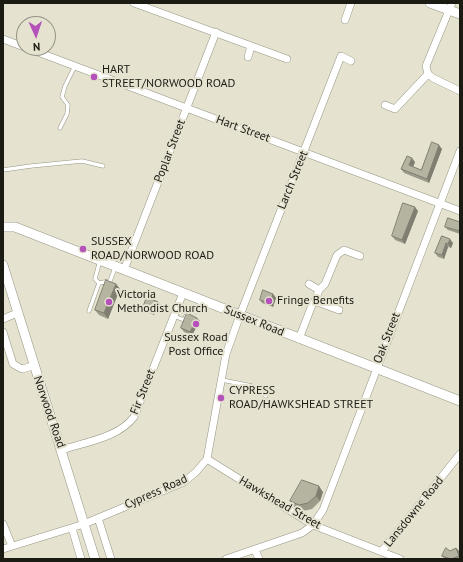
<!DOCTYPE html>
<html>
<head>
<meta charset="utf-8">
<style>
	body { margin:0 }
	#map { position:relative; width:463px; height:562px; overflow:hidden; background:#e5e3d0; font-family:"PT Sans",sans-serif }
	canvas { display:block }
	.frame { position:absolute; inset:0; border:4px solid #1b1b14; pointer-events:none }
	.north { position:absolute; left:16px; top:16px; width:40px; height:40px; box-sizing:border-box; background:#e5e3d0; border:1px solid #949385; border-radius:50%; rotate:177deg; font-size:11px; font-weight:700; line-height:16px; text-align:center; color:#1b1b14 }
	.north::after { content:''; display:block; margin:auto; width:14px; height:18px; background:#b452b9; clip-path:polygon(50% 0,100% 100%,50% 72%,0 100%) }
</style>
</head>
<body>
<div id="map">
<canvas width="463" height="562"></canvas>
<div class="frame"></div>
<div class="north">N</div>
</div>
<script>
const context = document.querySelector('canvas').getContext('2d');
context.lineJoin = 'round';
function strokePath(path, color, width, dash) {
  context.strokeStyle = color;
  context.lineWidth = width;
  context.lineCap = dash ? 'butt' : 'round';
  context.setLineDash(dash || []);
  context.stroke(path);
}
function fill(path, color) {
  context.fillStyle = color;
  context.fill(path, 'evenodd');
}
function label(font, color, halo, rows, align = 'center') {
  context.font = font + ' "PT Sans",sans-serif';
  context.lineWidth = 4;
  context.setLineDash([]);
  context.textBaseline = 'middle';
  context.strokeStyle = halo;
  context.fillStyle = color;
  for (const [text, x, y, turn = 0] of rows) {
    context.save();
    context.translate(x, y);
    context.rotate((+turn || 0) * Math.PI / 180);
    context.textAlign = isNaN(turn) ? turn : align;
    if (halo) context.strokeText(text, 0, 0);
    context.fillText(text, 0, 0);
    context.restore();
  }
}
const lane = new Path2D(`
	M 60,128 L 67,114 L 68,105 L 62,97 L 65,86 L 75,66
	M 3,170 L 31,166 L 82,161 L 103,166
	M 100,260 L 95,279 L 99,283 L 110,281 L 115,268
	M 89,311 L 99,283
	M 174,316 L 184,320 L 189,310 L 196,312 L 201,301
	M 222,380 L 252,386 L 266,396`);
const street = new Path2D(`
	M 134,3 L 287,59
	M 345,20 L 351,3
	M 3,39 L 24,47
	M 27,48 L 460,211
	M 248,57 L 251,46
	M 428,74 L 426,66 L 452,3
	M 428,74 L 433,78 L 460,91
	M 385,105 L 395,109 L 428,74
	M 124,270 L 216,32
	M 309,284 L 319,290
	M 315,301 L 339,310
	M 3,319 L 17,313
	M 3,332 L 13,364 L 22,369 L 33,366
	M 299,339 L 312,305 L 315,301 L 319,290 L 325,284 L 337,255 L 344,250 L 360,256
	M 62,450 C 85,442 118,438 134,417 L 183,293
	M 207,459 L 313,525 L 400,559
	M 98,518 L 111,559
	M 3,524 L 12,546
	M 72,528 L 81,559
	M 3,549 L 84,524 L 184,482 L 196,472 L 207,459 L 226,354 L 240,315 L 341,56 L 351,61
	M 255,550 L 259,559
	M 382,551 L 460,454
	M 226,559 L 302,533 L 313,525 L 323,510 L 460,151`);
const secondary = new Path2D(`
	M 430,3 L 460,14
	M 3,227 L 15,227 L 460,401
	M 3,265 L 95,559`);
strokePath(lane, '#979583', 4.5);
strokePath(street, '#979583', 8);
strokePath(secondary, '#979583', 10);
strokePath(lane, '#fff', 3.5);
strokePath(street, '#fff', 7);
strokePath(secondary, '#fff', 9);
fill(new Path2D(`
	M 442,149 L 429,183 L 404,173 L 401,169 L 415,162 L 413,167 L 421,170 Z
	M 418,211 L 405,244 L 395,240 L 392,236 Z
	M 460,222 L 460,234 L 448,230 L 445,227 Z
	M 442,236 L 453,243 L 451,248 L 448,247 L 444,259 L 438,257 L 435,253 Z
	M 116,284 L 120,289 L 108,319 L 99,315 L 95,310 Z
	M 273,294 L 276,298 L 273,307 L 262,303 L 260,300 Z
	M 158,302 L 161,305 L 158,313 L 155,312 L 154,315 L 147,312 L 144,309 L 145,307 L 144,305 Z
	M 200,321 L 192,335 L 184,332 L 181,328 Z
	M 323,492 L 320,501 L 312,509 L 303,511 L 294,507 L 290,501 Z
	M 456,548 L 459,551 L 460,555 L 460,559 L 445,559 L 442,556 Z`), '#9c9b8a');
fill(new Path2D(`
	M 439,145 L 442,149 L 429,183 L 427,179 Z
	M 412,158 L 415,162 L 412,169 L 409,165 Z
	M 415,207 L 418,211 L 405,244 L 402,240 Z
	M 450,239 L 453,243 L 451,248 L 448,244 Z
	M 446,243 L 448,247 L 444,259 L 442,255 Z
	M 116,284 L 120,289 L 108,319 L 104,313 Z
	M 273,294 L 276,298 L 273,307 L 270,303 Z
	M 158,302 L 161,305 L 158,313 L 155,309 Z
	M 153,308 L 155,312 L 154,315 L 151,311 Z
	M 197,318 L 200,321 L 192,335 L 190,332 Z
	M 319,486 L 323,492 L 320,501 L 316,496 Z
	M 456,548 L 459,551 L 460,557 L 459,556 Z`), '#7f7e71');
const building = new Path2D(`
	M 432,142 L 439,145 L 427,179 L 401,169 L 407,156 L 412,158 L 409,165 L 421,170 Z
	M 403,203 L 415,207 L 402,240 L 392,236 Z
	M 448,218 L 460,222 L 460,231 L 445,227 Z
	M 442,236 L 450,239 L 448,244 L 446,243 L 442,255 L 435,253 Z
	M 106,280 L 116,284 L 104,313 L 95,310 Z
	M 263,290 L 273,294 L 270,303 L 260,300 Z
	M 147,297 L 158,302 L 155,309 L 153,308 L 151,311 L 144,309 L 146,306 L 144,305 Z
	M 187,313 L 197,318 L 190,332 L 181,328 Z
	M 302,480 L 319,486 L 316,496 L 308,503 L 299,505 L 290,501 Z
	M 446,548 L 450,551 L 456,548 L 459,556 L 451,559 L 442,556 Z`);
fill(building, '#b5b4a1');
strokePath(building, '#7f7e71', 1);
for (const [x, y, r, color] of [
	[94,77,4,"#b452b9"],
	[83,249,4,"#b452b9"],
	[269,301,4,"#b452b9"],
	[109,302,4,"#b452b9"],
	[196,324,4,"#b452b9"],
	[221,398,4,"#b452b9"]
]) {
  const dot = new Path2D();
  dot.arc(x, y, r, 0, 2 * Math.PI);
  context.fillStyle = color;
  context.fill(dot);
  strokePath(dot, '#e5e3d0', 1.5);
}
label('12px', '#1b1b14', '#e5e3d0', [
	["HART",102,70],
	["STREET/NORWOOD ROAD",102,84],
	["SUSSEX",91,242],
	["ROAD/NORWOOD ROAD",91,256],
	["Victoria",117,295],
	["Methodist Church",117,309],
	["Fringe Benefits",277,301],
	["Sussex Road",196,338,"center"],
	["Post Office",196,352,"center"],
	["CYPRESS",229,391],
	["ROAD/HAWKSHEAD STREET",229,405]
], 'left');
label('12px', '#1b1b14', '#e5e3d0', [
	["Hart Street",243,129,20],
	["Poplar Street",170,151,-69],
	["Larch Street",293,180,-68],
	["Sussex Road",254,321,22],
	["Oak Street",387,338,-69],
	["Fir Street",143,392,-68],
	["Norwood Road",49,412,71],
	["Cypress Road",156,492,-24],
	["Hawkshead Street",280,503,30],
	["Lansdowne Road",414,512,-51]
]);
</script>
</body>
</html>
